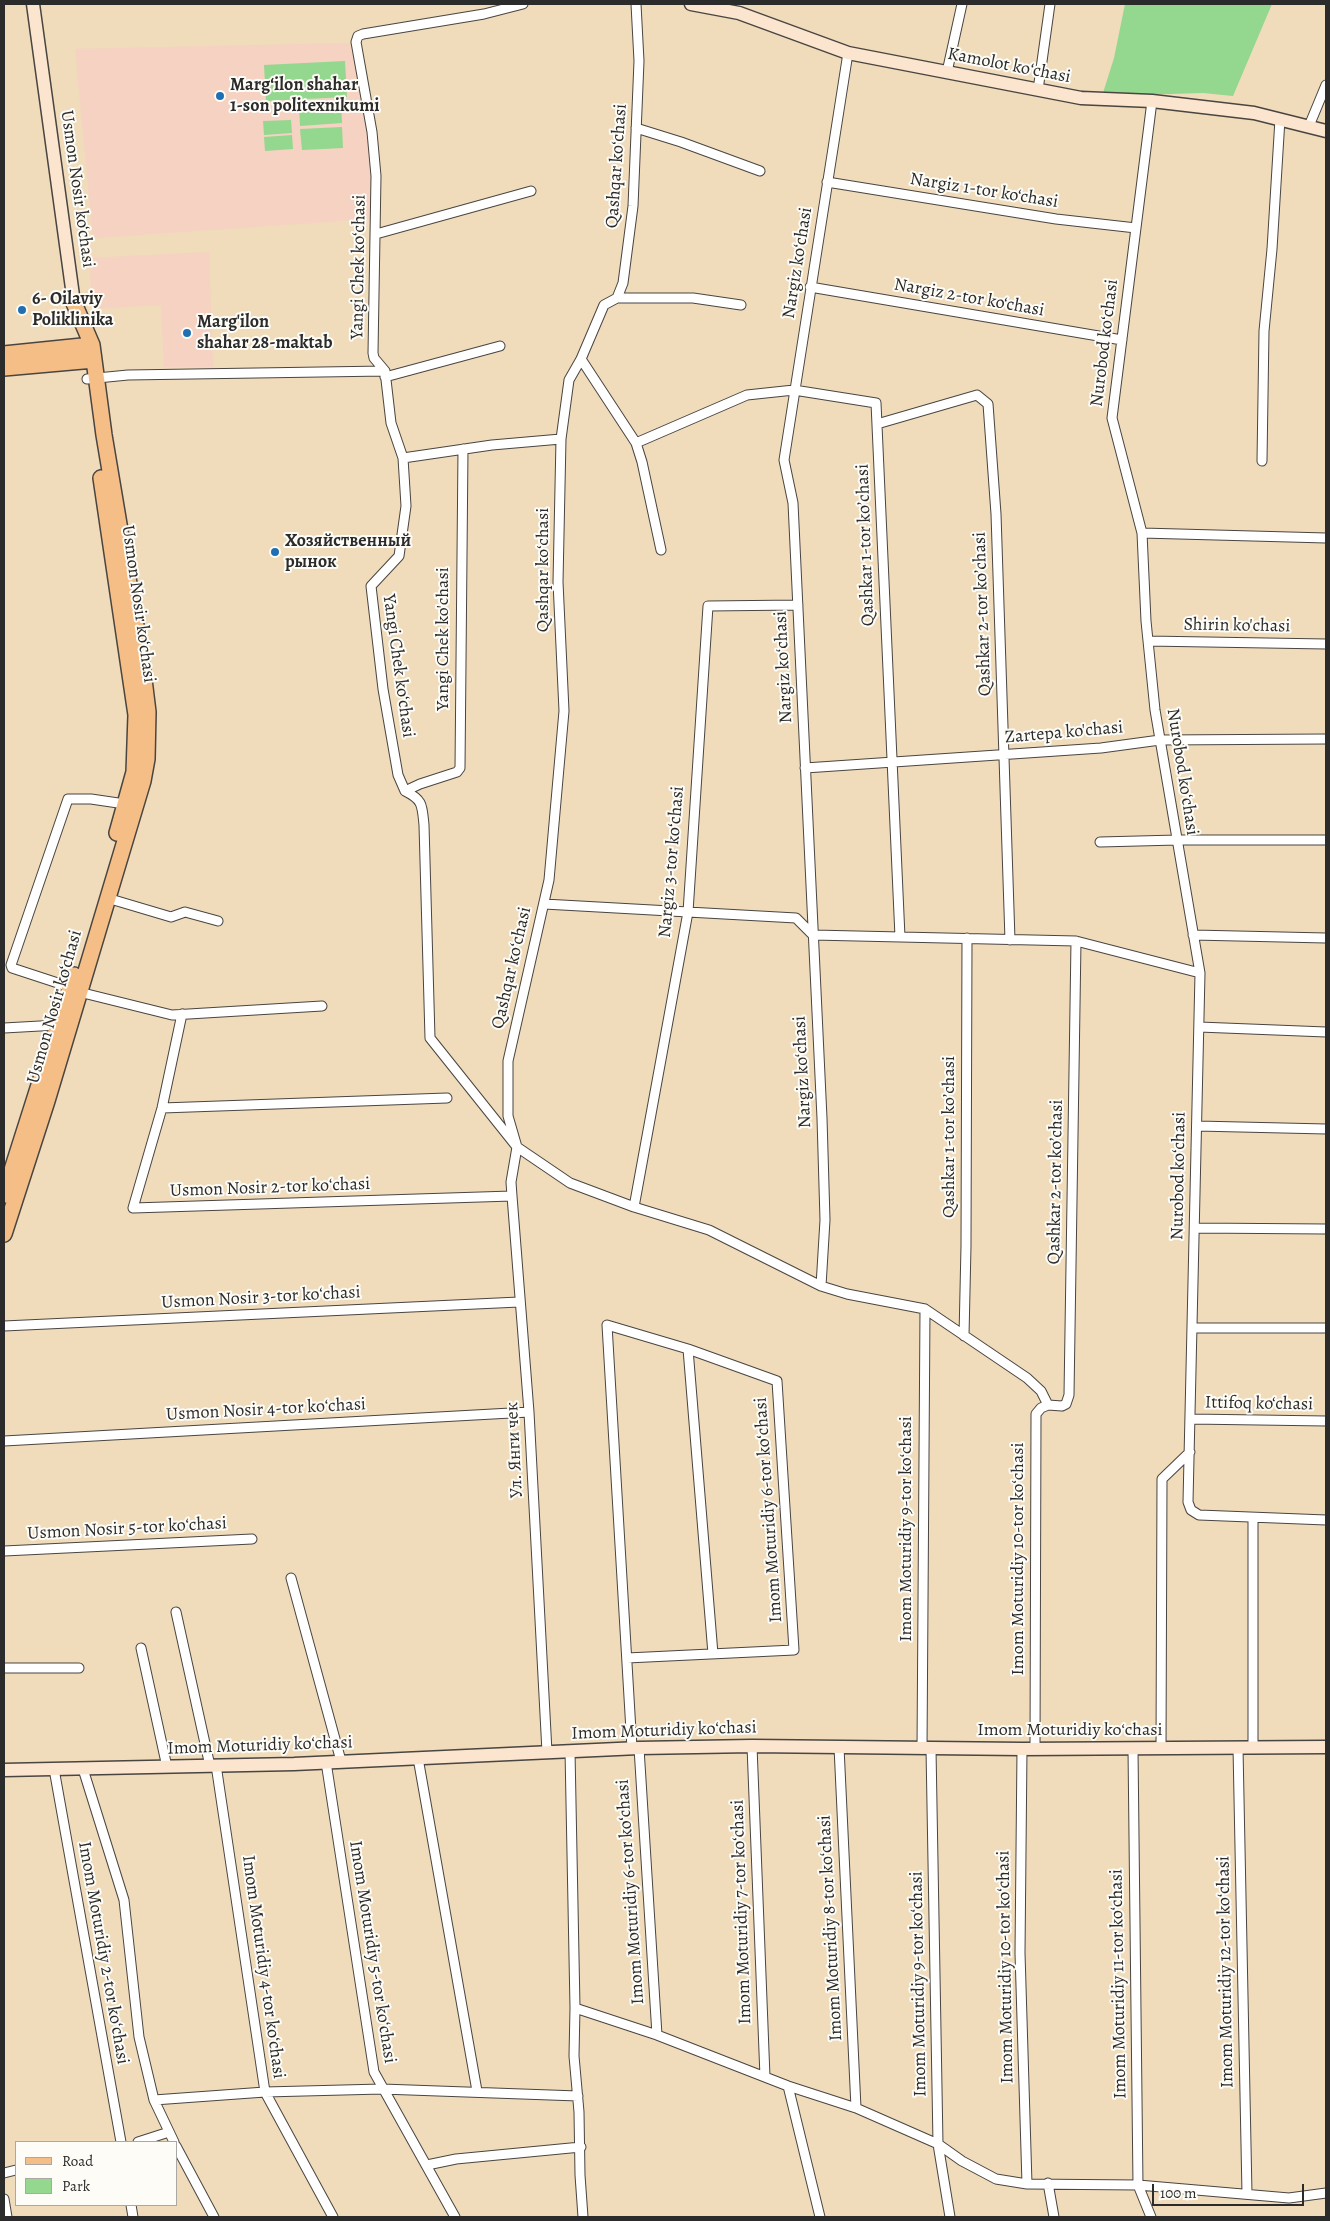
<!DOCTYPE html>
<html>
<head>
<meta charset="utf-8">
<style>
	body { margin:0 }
	#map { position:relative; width:1330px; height:2221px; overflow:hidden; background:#f0dbbb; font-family:Alegreya,serif }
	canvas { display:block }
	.frame { position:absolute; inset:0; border:5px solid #2b2b2b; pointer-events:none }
	.legend { position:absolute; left:15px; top:2141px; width:162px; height:65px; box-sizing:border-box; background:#fdfcf7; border:1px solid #a9a8a5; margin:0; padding:6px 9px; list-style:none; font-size:15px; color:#2b2b2b }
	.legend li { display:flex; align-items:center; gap:10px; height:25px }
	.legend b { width:25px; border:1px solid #a9a8a5 }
	.scale { position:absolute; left:1152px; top:2184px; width:152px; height:22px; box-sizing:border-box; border:2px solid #2b2b2b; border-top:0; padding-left:6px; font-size:15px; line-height:18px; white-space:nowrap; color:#2b2b2b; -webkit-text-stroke:4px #fdfcf7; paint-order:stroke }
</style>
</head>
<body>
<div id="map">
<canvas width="1330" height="2221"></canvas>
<div class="frame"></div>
<ul class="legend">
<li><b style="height:6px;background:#f6be87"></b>Road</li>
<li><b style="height:14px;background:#94d78e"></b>Park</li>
</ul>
<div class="scale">100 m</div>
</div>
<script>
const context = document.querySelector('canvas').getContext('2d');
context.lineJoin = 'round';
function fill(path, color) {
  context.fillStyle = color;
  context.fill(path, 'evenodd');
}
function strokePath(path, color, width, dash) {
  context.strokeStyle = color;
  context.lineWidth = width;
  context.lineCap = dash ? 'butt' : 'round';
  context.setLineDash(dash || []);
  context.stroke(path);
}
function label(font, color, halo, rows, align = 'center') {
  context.font = font + ' Alegreya,serif';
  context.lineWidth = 4;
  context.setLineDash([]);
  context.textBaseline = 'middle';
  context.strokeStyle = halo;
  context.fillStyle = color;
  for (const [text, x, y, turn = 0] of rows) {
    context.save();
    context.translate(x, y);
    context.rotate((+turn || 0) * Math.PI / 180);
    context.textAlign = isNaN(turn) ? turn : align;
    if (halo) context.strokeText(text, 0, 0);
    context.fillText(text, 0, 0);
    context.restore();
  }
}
fill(new Path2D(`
	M 350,43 L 369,143 L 372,175 L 369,219 L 93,238 L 75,49 Z
	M 209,252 L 213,367 L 164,367 L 161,305 L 93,309 L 89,258 Z`), '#f5d2c2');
fill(new Path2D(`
	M 1125,4 L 1272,4 L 1233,96 L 1203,93 L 1102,96 L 1114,58 Z
	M 345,61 L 347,97 L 266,101 L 264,65 Z
	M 341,102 L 342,123 L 300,126 L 299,105 Z
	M 291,120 L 292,133 L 264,135 L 263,121 Z
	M 342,127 L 343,148 L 302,150 L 300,129 Z
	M 292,135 L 293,149 L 265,151 L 264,137 Z`), '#94d78e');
const street = new Path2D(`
	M 523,4 L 484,14 L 363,34 L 358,36 L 356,42 L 372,132 L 376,176 L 373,353 L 374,358 L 385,371 L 391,423 L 403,458 L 406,506 L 399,556 L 371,586 L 383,689 L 398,775 L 405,791 C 423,800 422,805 424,825 L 430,1038 L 517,1147 L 570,1183 L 634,1207 L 709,1230 L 821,1286 L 847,1294 L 925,1309 L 1027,1378 L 1041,1391 L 1048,1405
	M 947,72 L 962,4
	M 1038,90 L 1050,4
	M 1152,101 L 1112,418 L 1142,533 L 1146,621 L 1155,710 L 1200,973 L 1188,1502 L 1191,1510 L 1199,1515 L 1326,1520
	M 1309,126 L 1326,85
	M 636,128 L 681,142 L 760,171
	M 827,182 L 1056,219 L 1136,228
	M 376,234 L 531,191
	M 810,287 L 1122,340
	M 617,298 L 693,298 L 741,305
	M 581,359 L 636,443 L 747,395 L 794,390 L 876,403 L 900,937
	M 385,377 L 500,346
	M 87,379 L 128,375 L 385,371
	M 877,424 L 977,395 L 988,404 L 996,514 L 1010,940
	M 636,443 L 642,462 L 661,550
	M 403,458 L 492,445 L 561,439
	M 1262,461 L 1264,331 L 1272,249 L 1280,119
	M 1142,533 L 1326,538
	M 1148,641 L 1326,644
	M 805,768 L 1101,748 L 1160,740 L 1326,739
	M 405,791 L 420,784 L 457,772 L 460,768 L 463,449
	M 1100,842 L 1177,840 L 1326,840
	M 107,898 L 171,917 L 185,912 L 218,921
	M 544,904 L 796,918 L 813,935 L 1076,941 L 1200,973
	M 1193,935 L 1326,938
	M 70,987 L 12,968 L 11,965 L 68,799 L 91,799 L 125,804
	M 79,992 L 172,1015 L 322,1006
	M 182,1014 L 162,1108 L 133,1208 L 512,1196
	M 1199,1027 L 1326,1032
	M 4,1028 L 58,1025
	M 162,1108 L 447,1098
	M 1197,1126 L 1326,1129
	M 634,1207 L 688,912 L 708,606 L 798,605
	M 1195,1228 L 1326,1229
	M 821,1286 L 825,1220 L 822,1118 L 793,503 L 784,460 L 848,53
	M 4,1326 L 519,1302
	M 1193,1328 L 1326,1328
	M 964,1336 L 966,1246 L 967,938
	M 688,1349 L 713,1654
	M 1048,1405 L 1062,1406 L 1066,1404 L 1069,1395 L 1076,941
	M 1191,1419 L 1326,1421
	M 4,1441 L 529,1412
	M 1253,1518 L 1253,1748
	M 4,1551 L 252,1539
	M 291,1578 L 341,1761
	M 176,1612 L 210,1766
	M 141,1648 L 167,1767
	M 627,1658 L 794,1650 L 777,1381 L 688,1349 L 607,1325 L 632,1748
	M 4,1668 L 79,1668
	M 752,1746 L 765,2077
	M 839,1747 L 856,2108
	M 639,1748 L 657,2035
	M 1161,1748 L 1162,1479 L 1190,1452
	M 1238,1748 L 1247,2194
	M 922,1749 L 925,1309
	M 931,1749 L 938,2144 L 950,2217
	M 1022,1749 L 1020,1953 L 1027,2184
	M 1035,1749 L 1036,1414 L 1041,1408 L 1048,1405
	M 1133,1749 L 1138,2185 L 1151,2217
	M 570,1751 L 575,2008 L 574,2056 L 579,2112 L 580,2175 L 583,2217
	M 547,1752 L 529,1412 L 512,1196 L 511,1182 L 517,1147 L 508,1116 L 508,1061 L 549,880 L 564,711 L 558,582 L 561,439 L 569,380 L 581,359 L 604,305 L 617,298 L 623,283 L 633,206 L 639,61 L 636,4
	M 418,1758 L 477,2091
	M 326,1762 L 374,2072 L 455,2217
	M 216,1765 L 265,2092 L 333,2217
	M 54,1769 L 121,2142
	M 83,1769 L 124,1900 L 139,2037 L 154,2100 L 174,2142
	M 575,2008 L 657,2035 L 788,2086 L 856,2108 L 938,2144 L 962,2161 L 996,2179 L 1027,2184 L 1138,2185 L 1289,2198 L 1326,2193
	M 788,2086 L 820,2217
	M 154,2100 L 265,2092 L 382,2089 L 578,2096
	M 138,2142 L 169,2132
	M 176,2146 L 214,2217
	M 427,2165 L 456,2159 L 581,2147
	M 4,2173 L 16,2170
	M 1048,2183 L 1054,2217
	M 4,2199 L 7,2217
	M 131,2205 L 133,2217`);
const secondary = new Path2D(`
	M 33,4 L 74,303
	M 691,4 L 739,13 L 848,53 L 1081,98 L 1152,101 L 1254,113 L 1326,131
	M 4,1770 L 294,1764 L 639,1748 L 752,1746 L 1022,1749 L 1326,1747`);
const primary = new Path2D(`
	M 4,354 L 92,345
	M 4,368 L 94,360
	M 101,478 L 136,715 L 134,772 L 117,833
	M 4,1195 L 74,975
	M 4,1234 L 47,1101 L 143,781 L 147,759 L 148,712 L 141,655 L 104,435 L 92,345 L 74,303`);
strokePath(street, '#494541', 11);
strokePath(secondary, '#494541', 15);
strokePath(primary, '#494541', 18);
strokePath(street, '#fff', 9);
strokePath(secondary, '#fbe5cf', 12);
strokePath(primary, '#f6be87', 15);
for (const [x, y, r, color] of [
	[220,96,5,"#1f6fb2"],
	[22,310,5,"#1f6fb2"],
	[187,333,5,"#1f6fb2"],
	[275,552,5,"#1f6fb2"]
]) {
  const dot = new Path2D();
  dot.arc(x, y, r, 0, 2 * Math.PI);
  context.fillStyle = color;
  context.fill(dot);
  strokePath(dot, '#fdfcf7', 2);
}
label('18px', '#2b2b2b', '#fdfcf7', [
	["Kamolot koʻchasi",1009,66,11],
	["Qashqar koʻchasi",617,166,-86],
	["Usmon Nosir ko‘chasi",77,189,82],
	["Nargiz 1-tor ko‘chasi",984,191,9],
	["Nargiz koʻchasi",798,263,-81],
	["Yangi Chek koʻchasi",359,267,-89],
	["Nargiz 2-tor ko‘chasi",969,298,10],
	["Nurobod koʻchasi",1105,343,-83],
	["Qashkar 1-tor koʼchasi",866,545,-92],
	["Qashqar koʻchasi",544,570,-90],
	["Usmon Nosir ko‘chasi",138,604,82],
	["Qashkar 2-tor koʼchasi",983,614,-92],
	["Shirin ko'chasi",1237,626,1],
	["Yangi Chek ko'chasi",444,639,-90],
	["Yangi Chek koʻchasi",398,666,82],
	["Nargiz koʻchasi",784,667,-93],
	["Zartepa ko'chasi",1064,733,-5],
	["Nurobod koʻchasi",1182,772,81],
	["Nargiz 3-tor koʻchasi",672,862,-85],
	["Qashqar koʻchasi",512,968,-77],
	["Usmon Nosir ko‘chasi",55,1007,-74],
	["Nargiz koʻchasi",803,1072,-93],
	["Qashkar 1-tor koʼchasi",950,1137,-90],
	["Nurobod koʻchasi",1179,1176,-89],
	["Qashkar 2-tor koʼchasi",1056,1182,-89],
	["Usmon Nosir 2-tor koʻchasi",270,1188,-2],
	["Usmon Nosir 3-tor koʻchasi",261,1298,-3],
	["Ittifoq ko‘chasi",1259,1404,1],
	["Usmon Nosir 4-tor koʻchasi",266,1410,-3],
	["Ул. Янги чек",515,1450,-93],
	["Imom Moturidiy 6-tor koʻchasi",769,1510,-94],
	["Usmon Nosir 5-tor koʻchasi",127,1529,-3],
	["Imom Moturidiy 9-tor koʻchasi",907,1529,-90],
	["Imom Moturidiy 10-tor koʻchasi",1019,1559,-90],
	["Imom Moturidiy koʻchasi",664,1731,-2],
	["Imom Moturidiy koʻchasi",1070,1731],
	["Imom Moturidiy koʻchasi",260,1746,-2],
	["Imom Moturidiy 6-tor koʻchasi",631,1892,-94],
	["Imom Moturidiy 7-tor koʻchasi",742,1912,-92],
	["Imom Moturidiy 8-tor koʻchasi",831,1928,-93],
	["Imom Moturidiy 5-tor koʻchasi",372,1952,81],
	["Imom Moturidiy 2-tor koʻchasi",103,1953,80],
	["Imom Moturidiy 4-tor koʻchasi",263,1967,82],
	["Imom Moturidiy 10-tor koʻchasi",1006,1967,-91],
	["Imom Moturidiy 12-tor koʻchasi",1226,1972,-91],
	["Imom Moturidiy 9-tor koʻchasi",919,1984,-91],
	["Imom Moturidiy 11-tor koʻchasi",1119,1984,-91]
]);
label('bold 18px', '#2b2b2b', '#fdfcf7', [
	["Margʻilon shahar",230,86],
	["1-son politexnikumi",230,107],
	["6- Oilaviy",32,300],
	["Poliklinika",32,321],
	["Marg'ilon",197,323],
	["shahar 28-maktab",197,344],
	["Хозяйственный",285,542],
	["рынок",285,563]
], 'left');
</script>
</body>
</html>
